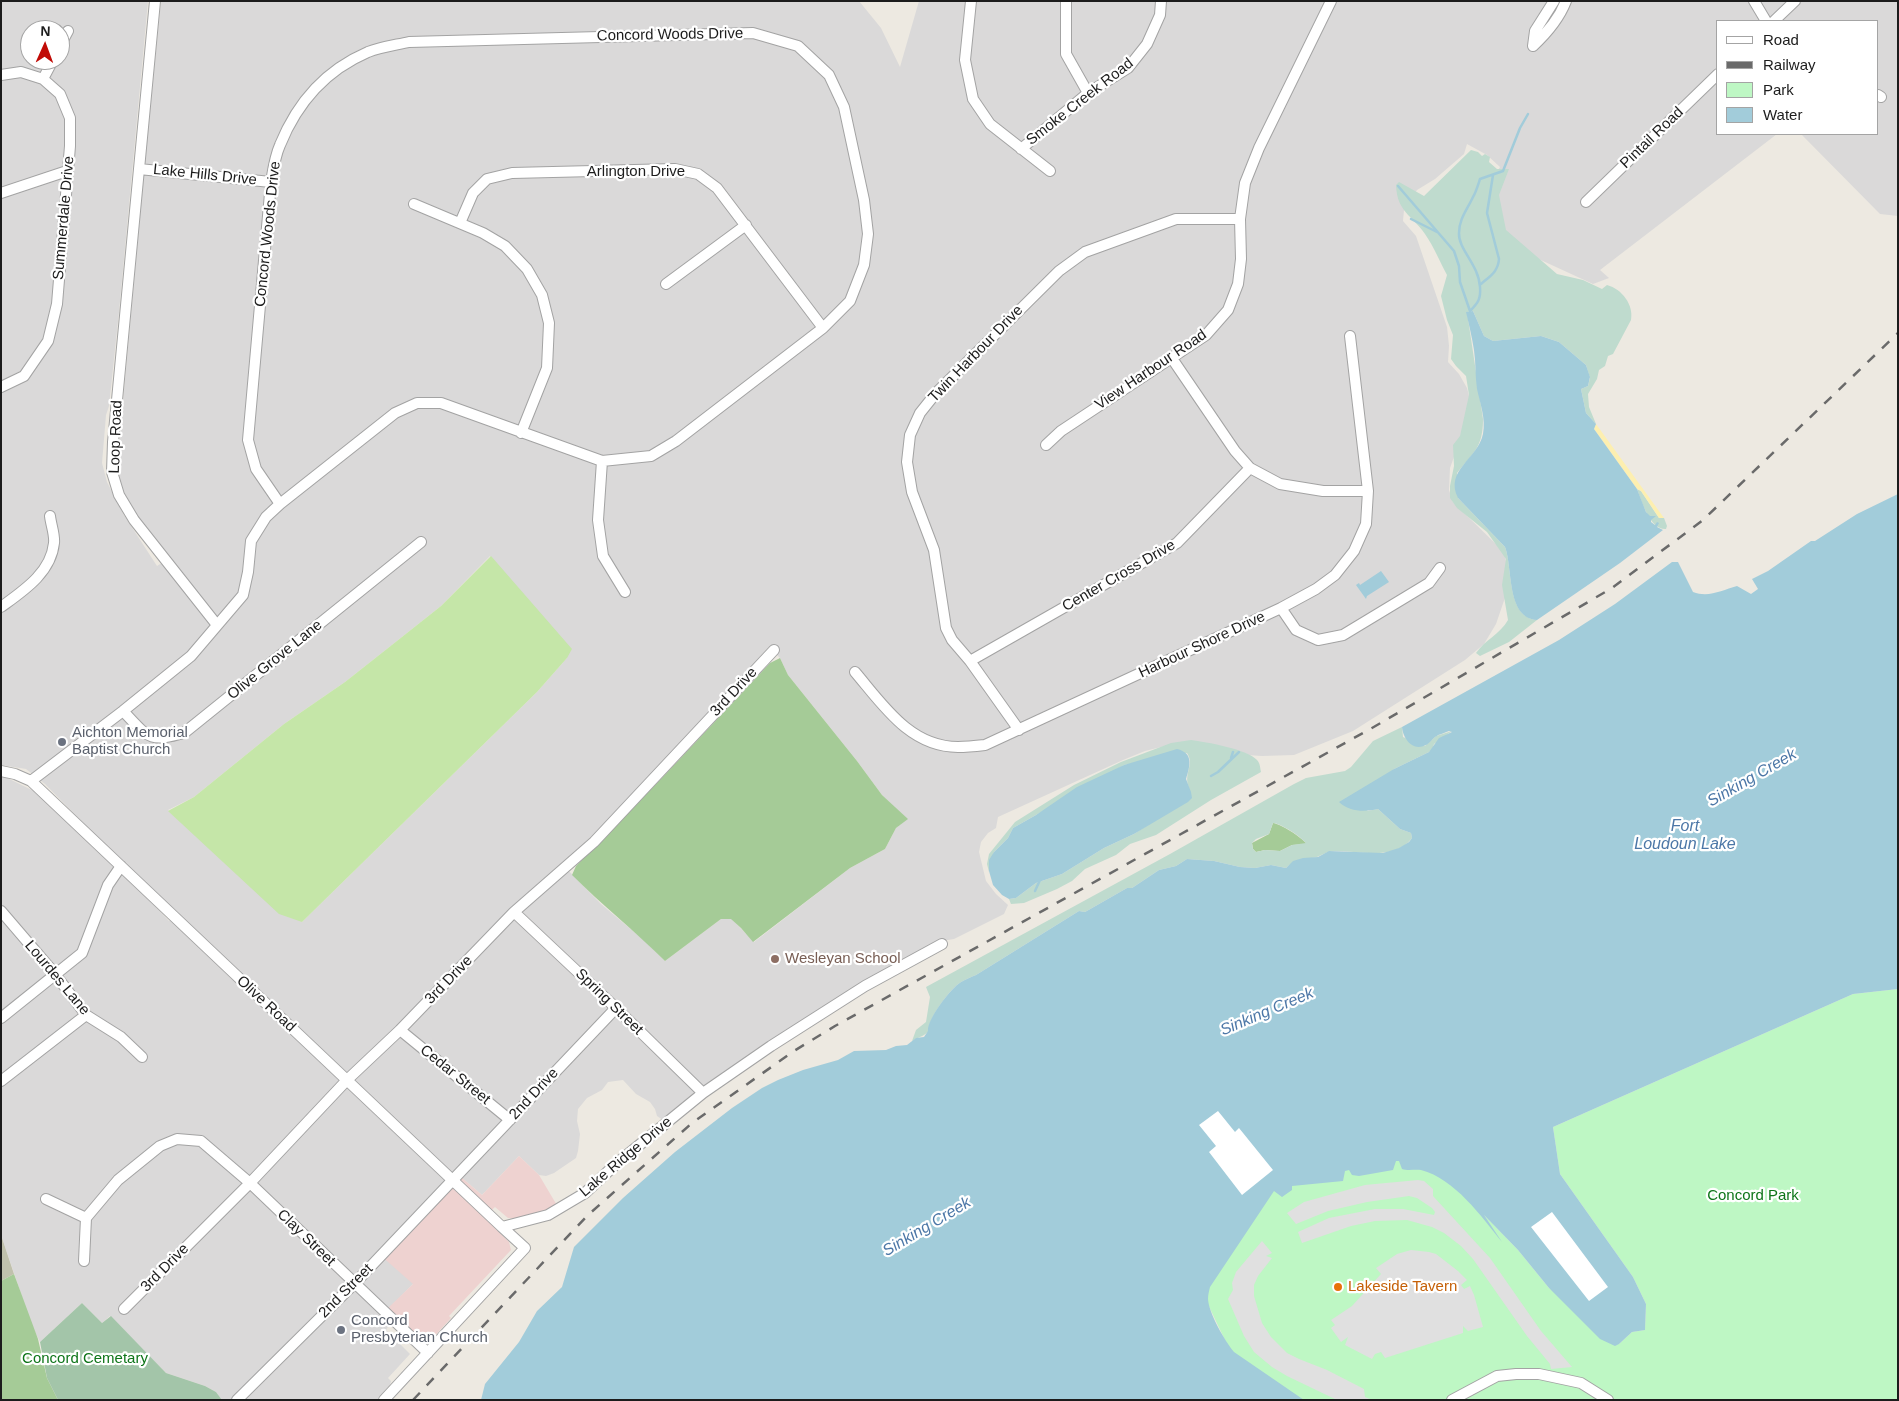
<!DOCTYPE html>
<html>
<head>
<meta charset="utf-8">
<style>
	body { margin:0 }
	#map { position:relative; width:1899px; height:1401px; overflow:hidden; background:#ede9e1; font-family:Helvetica,sans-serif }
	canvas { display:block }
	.frame { position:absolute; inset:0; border:2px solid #1c1c1c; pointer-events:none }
	.legend { position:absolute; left:1716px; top:20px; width:162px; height:115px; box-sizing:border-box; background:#fff; border:1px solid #a4a4a4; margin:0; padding:6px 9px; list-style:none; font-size:15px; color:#1c1c1c }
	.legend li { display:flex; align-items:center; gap:10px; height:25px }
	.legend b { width:25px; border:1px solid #a4a4a4 }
	.north { position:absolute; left:20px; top:20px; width:50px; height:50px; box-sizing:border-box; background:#fff; border:1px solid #a4a4a4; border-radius:50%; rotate:2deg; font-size:14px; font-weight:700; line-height:20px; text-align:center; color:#1c1c1c }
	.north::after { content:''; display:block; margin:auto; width:18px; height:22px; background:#c10b06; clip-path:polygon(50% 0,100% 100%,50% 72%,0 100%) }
</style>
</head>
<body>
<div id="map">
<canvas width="1899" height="1401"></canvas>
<div class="frame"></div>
<ul class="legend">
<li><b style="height:6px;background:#fff"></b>Road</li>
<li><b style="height:6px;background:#6a6a6a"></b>Railway</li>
<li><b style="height:14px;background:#bef7c4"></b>Park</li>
<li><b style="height:14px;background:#a2ccda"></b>Water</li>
</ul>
<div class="north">N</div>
</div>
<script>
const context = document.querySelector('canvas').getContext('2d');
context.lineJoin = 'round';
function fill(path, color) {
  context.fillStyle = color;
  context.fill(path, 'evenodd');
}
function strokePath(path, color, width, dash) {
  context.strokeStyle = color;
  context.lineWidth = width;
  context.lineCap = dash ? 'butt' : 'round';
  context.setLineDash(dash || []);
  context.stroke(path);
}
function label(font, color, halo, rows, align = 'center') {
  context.font = font + ' Helvetica,sans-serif';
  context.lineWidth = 4.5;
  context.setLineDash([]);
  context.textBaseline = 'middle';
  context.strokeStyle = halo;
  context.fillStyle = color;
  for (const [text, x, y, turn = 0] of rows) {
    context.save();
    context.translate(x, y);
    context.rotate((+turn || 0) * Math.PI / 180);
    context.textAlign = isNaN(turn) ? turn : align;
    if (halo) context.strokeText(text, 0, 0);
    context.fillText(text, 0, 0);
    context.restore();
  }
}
fill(new Path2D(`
	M 1,1 L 148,1 L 119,312 L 109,406 L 106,415 L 102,463 L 107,482 L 124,515 L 157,566 L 168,559 L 129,506 L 123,494 L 117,476 L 117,467 L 146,151 L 161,1 L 859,1 L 881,28 L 900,67 L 919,1 L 1898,1 L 1898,216 L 1880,214 L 1801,134 L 1878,134 L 1878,21 L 1718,21 L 1718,134 L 1777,134 L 1600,270 L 1609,278 L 1593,284 L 1532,256 L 1511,240 L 1496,214 L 1494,178 L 1500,167 L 1487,155 L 1467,144 L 1464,154 L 1435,179 L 1417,190 L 1404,210 L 1403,221 L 1416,236 L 1447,327 L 1449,346 L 1448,362 L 1459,374 L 1467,388 L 1472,407 L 1450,468 L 1449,490 L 1453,502 L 1505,553 L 1509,586 L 1496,624 L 1484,644 L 1465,660 L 1353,731 L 1294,755 L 1262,756 L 1232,754 L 1181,742 L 1145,751 L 1123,760 L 998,817 L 996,828 L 988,833 L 981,842 L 979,852 L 986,881 L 996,894 L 1008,905 L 1004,914 L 954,939 L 941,941 L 705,1085 L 697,1091 L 696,1094 L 663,1120 L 657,1116 L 655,1109 L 650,1102 L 636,1094 L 623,1080 L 608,1082 L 602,1090 L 587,1098 L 578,1109 L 577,1121 L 580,1134 L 578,1151 L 576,1158 L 554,1173 L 546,1176 L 539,1175 L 519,1156 L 482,1195 L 454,1171 L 413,1284 L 381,1316 L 389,1325 L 386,1330 L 410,1354 L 388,1378 L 391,1381 L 390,1385 L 377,1400 L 222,1400 L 216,1392 L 205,1386 L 166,1373 L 110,1316 L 102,1323 L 82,1303 L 40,1342 L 32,1326 L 1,1235 L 1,775 L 34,791 L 139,889 L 169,921 L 177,914 L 98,838 L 45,784 L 26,769 L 1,765 ZM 30,30 L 60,30 L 60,60 L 30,60 ZM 490,556 L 567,658 L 537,692 L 302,922 L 168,810 L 194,797 L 284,724 L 345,682 L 383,652 L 441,606 ZM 769,647 L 780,658 L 788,675 L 857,761 L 882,795 L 907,819 L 896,828 L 885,849 L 850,868 L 754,942 L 731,918 L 721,919 L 665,961 L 646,942 L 601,904 L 562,864 L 610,819 L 659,768 Z`), '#dad9d9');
fill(new Path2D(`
	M 519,1156 L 539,1175 L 558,1207 L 523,1219 L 508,1218 L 495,1207 L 484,1217 L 509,1242 L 511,1250 L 449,1316 L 451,1318 L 432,1339 L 428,1342 L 423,1341 L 387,1309 L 413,1284 L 379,1254 L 446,1183 L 454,1171 L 482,1195 Z`), '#eed2d0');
fill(new Path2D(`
	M 1,1235 L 14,1274 L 1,1281 Z`), '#c0c1ad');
fill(new Path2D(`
	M 491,556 L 572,649 L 567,658 L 537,692 L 302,922 L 279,914 L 168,811 L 194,797 L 284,724 L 345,682 L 383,652 L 441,606 Z`), '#c5e6a8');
fill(new Path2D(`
	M 780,658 L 788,675 L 857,761 L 882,795 L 908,819 L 896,828 L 885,849 L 850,868 L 753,942 L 741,928 L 731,919 L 721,919 L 665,961 C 635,931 602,905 572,875 L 576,866 L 659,781 L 770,663 Z
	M 1273,823 C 1281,824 1301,837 1307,844 L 1292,845 L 1280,851 L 1265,850 L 1256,852 L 1253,849 L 1252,843 L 1269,834 Z
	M 14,1274 L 38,1339 L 47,1378 L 58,1400 L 1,1400 L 1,1281 Z`), '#a5cb97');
fill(new Path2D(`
	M 1471,150 L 1478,152 L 1482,156 L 1485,154 L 1490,157 L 1489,162 L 1497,169 L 1509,169 L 1499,195 L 1506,230 L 1557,274 L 1583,280 L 1602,289 L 1607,285 C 1622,289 1634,305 1631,320 L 1613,354 L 1608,356 L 1605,366 L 1599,370 L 1597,379 L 1588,394 L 1589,407 L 1596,424 L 1586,413 L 1581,389 L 1588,386 L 1590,378 L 1586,365 L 1559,342 L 1541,336 L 1493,341 L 1484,336 L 1473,311 L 1467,312 L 1483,419 C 1483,447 1474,452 1457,473 L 1458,498 L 1505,547 C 1513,568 1506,617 1537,620 L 1509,642 L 1480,656 L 1476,653 C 1485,640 1500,634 1508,620 L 1502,585 L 1506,559 L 1487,532 L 1457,508 L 1450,498 L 1450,486 L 1454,466 L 1453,445 L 1460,436 L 1469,395 L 1466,376 L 1456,366 L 1451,359 L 1453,335 L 1447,320 L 1441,296 L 1447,275 C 1440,262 1434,247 1425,234 C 1412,215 1397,212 1396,185 L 1399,182 L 1424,196 Z
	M 1637,489 L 1641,491 L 1659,518 L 1664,518 L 1667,526 L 1666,529 C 1650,530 1642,502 1637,489 Z
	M 1402,727 L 1403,737 L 1425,746 L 1436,736 L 1452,731 L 1434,744 L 1432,750 L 1429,752 L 1394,769 L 1367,811 L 1378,809 L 1400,829 L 1411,833 L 1412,838 C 1394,862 1357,850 1332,851 C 1326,852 1322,855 1317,857 C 1303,860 1298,857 1286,868 L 1271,865 L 1255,868 L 1240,867 L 1214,861 L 1187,859 L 1176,866 L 1159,870 L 1132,888 L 1127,888 L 1085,912 L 1079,911 L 976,975 C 971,977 966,979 961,982 C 951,988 927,1019 929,1031 C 923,1037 918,1037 912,1041 L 916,1030 L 926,1022 L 930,997 L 926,987 L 1170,854 L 1294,784 L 1306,778 L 1345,771 L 1351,767 L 1373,741 ZM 1273,823 C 1282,824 1300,836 1306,843 L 1292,845 L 1280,851 L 1265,850 L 1256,852 L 1253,849 L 1252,843 L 1256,839 L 1269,834 Z
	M 1191,740 C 1206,742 1247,749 1257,760 C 1260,763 1260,767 1261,772 L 1211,800 L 1156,835 L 1130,844 L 1116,855 L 1085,869 L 1072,881 L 1057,889 L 1024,903 L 1011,904 L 1009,899 L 1016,898 L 1036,883 L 1062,874 L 1104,848 L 1134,834 L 1157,819 L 1189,788 C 1183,773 1195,765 1187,753 L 1124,765 L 1013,828 L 1008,838 L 994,852 L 989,872 L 987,864 L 989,854 L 1015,822 L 1074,785 L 1121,762 L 1171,743 Z`), '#bfdbce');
fill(new Path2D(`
	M 1596,424 L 1664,518 L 1659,518 L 1641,491 L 1637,489 L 1594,429 Z`), '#fdefb0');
fill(new Path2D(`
	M 82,1303 L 102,1323 L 111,1316 L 166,1373 L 205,1386 L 216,1392 L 222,1400 L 58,1400 L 47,1378 L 40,1342 Z`), '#a3c5a9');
fill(new Path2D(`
	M 1898,989 L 1898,1400 L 1298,1400 L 1233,1357 L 1204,1296 L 1212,1276 L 1275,1185 L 1374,1159 L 1428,1161 L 1488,1219 L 1518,1250 L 1549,1288 L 1619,1344 L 1632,1332 L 1645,1330 L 1646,1304 L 1633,1277 L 1560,1174 L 1553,1127 L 1853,994 Z`), '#bef7c4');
fill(new Path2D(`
	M 1418,1180 L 1424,1181 L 1433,1189 L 1433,1196 L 1490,1258 L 1541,1331 L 1572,1367 L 1551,1369 L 1550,1364 L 1527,1336 L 1473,1259 L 1461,1246 L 1444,1233 L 1432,1227 L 1407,1220 L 1375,1221 L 1351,1226 L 1302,1243 L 1298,1232 L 1329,1218 L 1375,1209 L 1403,1209 L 1434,1215 L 1435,1212 L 1432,1208 L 1417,1198 L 1409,1196 L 1367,1202 L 1328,1211 L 1296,1224 L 1287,1213 L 1304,1202 L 1365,1185 Z
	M 1262,1241 L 1272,1253 L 1266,1256 L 1272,1258 L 1258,1276 L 1254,1285 L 1254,1296 L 1262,1323 L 1271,1337 L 1287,1353 L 1299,1359 L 1327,1370 L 1364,1389 L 1365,1397 L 1372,1400 L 1337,1400 L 1287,1376 L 1272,1367 L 1254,1352 L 1244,1336 L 1228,1299 L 1233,1290 L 1232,1283 L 1236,1272 Z
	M 1411,1250 L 1429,1252 L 1436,1254 L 1458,1271 L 1467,1280 L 1461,1285 L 1464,1289 L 1470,1286 L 1474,1295 L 1483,1327 L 1468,1331 L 1463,1326 L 1463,1333 L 1385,1358 L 1381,1352 L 1375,1354 L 1372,1359 L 1345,1345 L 1348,1337 L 1341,1342 L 1331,1328 L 1335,1325 L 1331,1320 L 1352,1306 L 1381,1274 L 1376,1268 L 1397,1254 Z`), '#e0e0e0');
fill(new Path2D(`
	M 1473,311 L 1484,336 L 1493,341 L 1541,336 L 1559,342 L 1586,365 L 1590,377 L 1588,386 L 1581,389 L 1586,413 L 1596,424 L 1594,429 L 1637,489 L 1646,512 L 1650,516 L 1656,516 L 1651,520 L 1651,522 L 1655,525 L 1657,522 L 1659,523 L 1657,527 L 1663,530 L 1620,563 L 1537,620 C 1506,618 1513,568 1505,547 L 1458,498 C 1444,470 1478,459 1483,434 C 1486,419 1480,403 1477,389 C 1475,376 1476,363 1474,350 C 1472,337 1469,325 1466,312 Z
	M 1898,494 L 1898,989 L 1853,994 L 1553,1127 L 1560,1174 L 1633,1277 L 1646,1304 L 1645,1330 L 1632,1332 L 1619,1344 L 1615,1346 L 1600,1339 L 1549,1288 L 1518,1250 L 1484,1215 L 1502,1242 C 1481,1216 1455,1179 1421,1170 C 1415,1169 1408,1171 1402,1169 L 1399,1161 L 1396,1161 L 1393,1170 L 1359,1176 L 1352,1175 L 1349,1170 L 1345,1171 L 1343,1181 L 1292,1186 L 1292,1190 L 1282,1197 L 1274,1191 L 1210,1287 C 1209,1291 1208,1295 1208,1299 C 1209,1314 1225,1341 1234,1352 L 1304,1400 L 481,1400 L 485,1384 L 519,1342 L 537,1311 L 562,1287 L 574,1247 L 623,1198 L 675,1152 L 732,1108 L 762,1088 L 778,1080 L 803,1070 L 838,1060 L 854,1051 L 886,1050 L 896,1046 L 907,1045 L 916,1038 L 924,1037 L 928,1031 C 927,1019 951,988 961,982 C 966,979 971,977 976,975 L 1079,911 L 1085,912 L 1127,888 L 1132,888 L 1159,870 L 1176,866 L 1187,859 L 1214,861 L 1240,867 L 1255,868 L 1271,865 L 1286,868 L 1293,861 L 1303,858 L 1318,857 L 1329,851 L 1383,853 L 1399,848 L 1409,842 L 1412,838 L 1411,833 L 1400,829 L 1378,809 C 1365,812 1349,812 1339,802 L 1394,769 L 1429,752 L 1439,738 L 1452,732 L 1449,731 C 1445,733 1439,734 1435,737 C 1432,739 1429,744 1426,745 C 1412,752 1403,738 1402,727 L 1559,640 L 1615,604 L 1672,562 L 1678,562 L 1693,592 C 1709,598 1722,590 1737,586 L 1751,594 L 1758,589 L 1752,579 L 1768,571 L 1811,541 L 1815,541 L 1857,514 Z
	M 1381,571 L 1389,582 L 1367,596 L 1366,599 L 1356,585 L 1359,583 L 1360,585 Z
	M 1177,749 C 1194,753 1190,766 1186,779 L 1191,792 L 1192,798 L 1188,802 L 1134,834 L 1104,848 L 1062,874 L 1036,883 L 1016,898 L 1009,899 L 1002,895 L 993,885 L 989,871 L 989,860 L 994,852 L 1008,838 L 1013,828 L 1036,815 L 1077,787 L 1124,765 Z`), '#a2ccda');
fill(new Path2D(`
	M 1218,1111 L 1235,1132 L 1239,1128 L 1273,1170 L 1242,1195 L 1209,1152 L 1216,1146 L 1199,1125 Z
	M 1552,1212 L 1608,1287 L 1589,1301 L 1531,1227 Z`), '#fff');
strokePath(new Path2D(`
	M 1398,186 L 1454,251 L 1459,266 L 1460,282 L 1470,311
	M 1411,219 L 1437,232
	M 1481,284 C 1490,276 1498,272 1499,259 L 1487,213 L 1493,175
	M 1470,311 C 1478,303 1481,299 1480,287 C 1479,265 1458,249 1459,233 C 1459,219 1467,210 1473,197 C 1476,192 1478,185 1480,179 L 1503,171 L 1520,128 L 1528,114
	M 1231,758 L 1233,752
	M 1211,776 L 1218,772 L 1239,752
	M 1035,891 L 1040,880`), '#a2ccda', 2.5);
const minor = new Path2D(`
	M 155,1 L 113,442 L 112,472 L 119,495 L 134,520 L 217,625
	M 971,1 L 965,60 L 973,99 L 990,124 L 1050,171
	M 1066,1 L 1066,54 L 1088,93
	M 1754,1 L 1766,21
	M 1774,21 L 1795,1
	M 60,46 L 68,31
	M 1533,46 C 1547,33 1559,19 1566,1
	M 1533,46 L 1535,31 L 1554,1
	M 1,75 L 21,72 L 43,79 L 60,94 L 70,118 L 70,146 L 57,304 L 48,341 L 24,376 L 1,387
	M 43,79 L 53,60
	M 1878,95 L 1881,97
	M 1021,149 L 1088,93 L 1128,68 L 1147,44 L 1160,15 L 1161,1
	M 139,169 L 271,182
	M 1,193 L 67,171
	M 1586,202 L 1718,74
	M 414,204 L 483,233 L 505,246 L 527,269 L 542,295 L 549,323 L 547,368 L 521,433
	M 460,223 L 473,193 L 487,179 L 512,173 L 675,169 L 698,174 L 717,188 L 823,328
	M 666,284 L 746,225
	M 1171,357 L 1235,451 L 1250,468 L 1280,484 L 1323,491 L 1368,491
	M 1046,445 L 1061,431 L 1206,335 L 1228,310 L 1238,284 L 1241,259 L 1240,219 L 1245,183 L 1259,148 L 1331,1
	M 602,461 L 598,520 L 603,556 L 625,592
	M 1,607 C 23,591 51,573 54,543 C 55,535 51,525 50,516
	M 1281,608 L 1296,630 L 1318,640 L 1343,635 L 1429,583 L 1440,568
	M 970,661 L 1177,543 L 1250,468
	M 855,672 C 883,705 910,747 958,747 C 967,747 976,746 985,745 L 1281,608 L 1316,589 L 1335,575 L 1354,551 L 1366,524 L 1368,491 L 1350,336
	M 123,711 C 148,737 148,743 184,733 L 421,542
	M 1019,730 L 970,661 L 952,640 L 946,628 L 934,550 L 912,492 L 907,462 L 910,435 L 920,413 L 936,393 L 1059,271 L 1085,252 L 1176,219 L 1240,219
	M 1,771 L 15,774 L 31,781 L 123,711 L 191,656 L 243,595 L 248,572 L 251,541 L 266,517 L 280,504 L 395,413 L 417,403 L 441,403 L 602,461 L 651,456 L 676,441 L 823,328 L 850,301 L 864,265 L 868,234 L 864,200 L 844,107 L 829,75 L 798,46 L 753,33 L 409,42 C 396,45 381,47 368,52 C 326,70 297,103 280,145 C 275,156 273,170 271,182 L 248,440 L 256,469 L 280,504
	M 31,781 L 502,1227
	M 1,911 L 55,974 L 86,1015 L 121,1037 L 142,1057
	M 514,912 L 616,1008 L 703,1093
	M 1,1018 L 82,953 L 108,885 L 121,866
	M 400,1030 L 510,1120
	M 1,1081 L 86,1015
	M 46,1199 L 86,1218
	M 84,1261 L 86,1218 L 118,1180 L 160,1146 L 177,1139 L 201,1141 L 250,1183 L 428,1353
	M 124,1309 L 250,1183 L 347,1080 L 400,1030 L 514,912 L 594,842 L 774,650
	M 237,1400 L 354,1284 L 616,1008
	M 384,1400 L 525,1248 L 502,1227 L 548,1215 L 585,1193 L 616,1164 L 703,1093 L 771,1046 L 865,986 L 942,944
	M 1452,1400 L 1497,1376 L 1516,1374 L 1539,1374 L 1581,1383 L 1608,1400`);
strokePath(minor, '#a3a3a3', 12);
strokePath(minor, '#fff', 10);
strokePath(new Path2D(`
	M 413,1400 L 588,1215 L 692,1123 L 794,1051 L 835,1026 L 1372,728 L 1612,588 L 1703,520 L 1898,333`), '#6a6a6a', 2.5, [10, 10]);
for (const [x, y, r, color] of [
	[62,742,5,"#6b7280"],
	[775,959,5,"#8d6e63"],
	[1338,1287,5,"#e8710a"],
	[341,1330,5,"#6b7280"]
]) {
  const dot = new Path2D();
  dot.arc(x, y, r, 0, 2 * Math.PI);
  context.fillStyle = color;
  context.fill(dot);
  strokePath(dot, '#fff', 2);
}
label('15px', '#1c1c1c', '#fff', [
	["Concord Woods Drive",670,35,-1],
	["Smoke Creek Road",1080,102,-38],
	["Pintail Road",1652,138,-44],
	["Arlington Drive",636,172],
	["Lake Hills Drive",205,175,6],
	["Summerdale Drive",64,218,-85],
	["Concord Woods Drive",268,234,-84],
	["Twin Harbour Drive",976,354,-46],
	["View Harbour Road",1151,370,-34],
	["Loop Road",116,437,-88],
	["Center Cross Drive",1119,576,-30],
	["Harbour Shore Drive",1202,645,-25],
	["Olive Grove Lane",275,660,-39],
	["3rd Drive",734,692,-47],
	["Lourdes Lane",57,978,50],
	["3rd Drive",449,980,-46],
	["Spring Street",609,1002,44],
	["Olive Road",266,1004,43],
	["Cedar Street",455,1075,39],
	["2nd Drive",534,1094,-47],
	["Lake Ridge Drive",626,1157,-40],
	["Clay Street",306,1238,44],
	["3rd Drive",165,1268,-45],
	["2nd Street",346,1291,-45]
]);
label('15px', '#5b616d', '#fff', [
	["Aichton Memorial",72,733],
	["Baptist Church",72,750],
	["Concord",351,1321],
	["Presbyterian Church",351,1338]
], 'left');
label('15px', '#785e54', '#fff', [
	["Wesleyan School",785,959]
], 'left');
label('15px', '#0e7519', '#fff', [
	["Concord Park",1753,1196],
	["Concord Cemetary",85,1359]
]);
label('15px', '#c56008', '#fff', [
	["Lakeside Tavern",1348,1287]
], 'left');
label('italic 16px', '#4c77a7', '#fff', [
	["Sinking Creek",1752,778,-30],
	["Fort",1685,827],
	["Loudoun Lake",1685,845],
	["Sinking Creek",1267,1012,-23],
	["Sinking Creek",927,1227,-31]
]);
</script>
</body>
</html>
